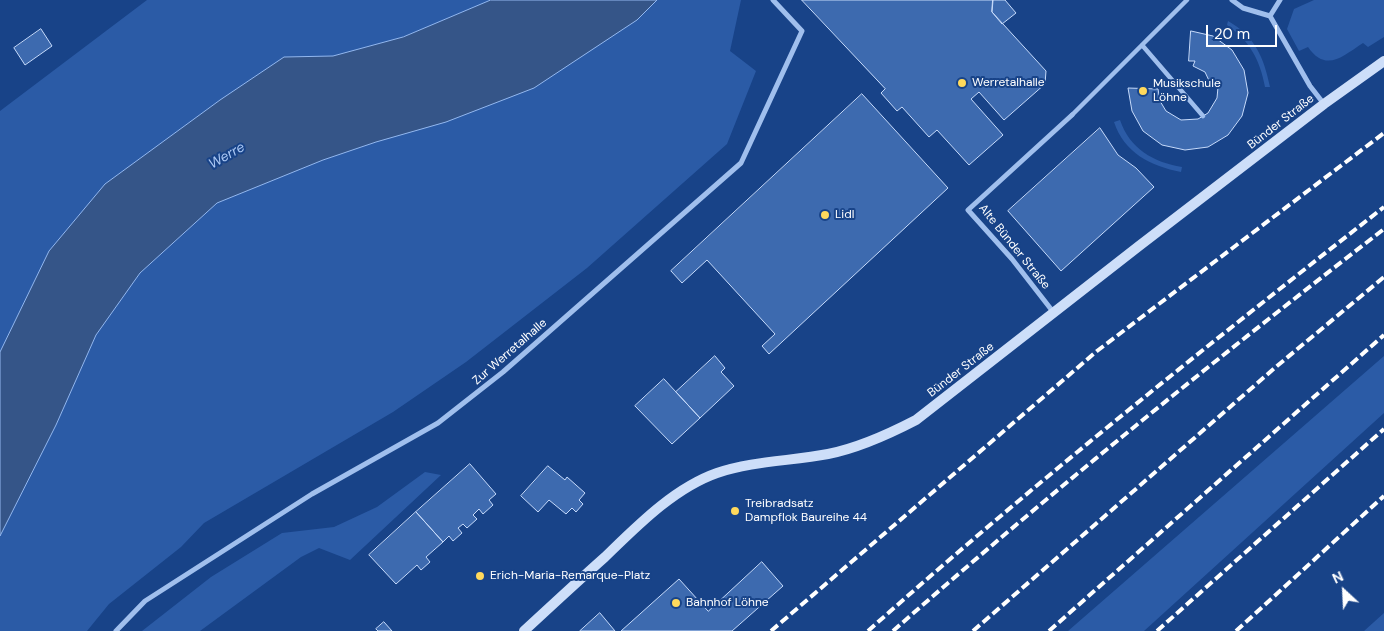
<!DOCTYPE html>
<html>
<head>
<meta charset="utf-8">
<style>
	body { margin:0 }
	#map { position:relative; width:1384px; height:631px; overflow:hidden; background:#184388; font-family:"DM Sans",sans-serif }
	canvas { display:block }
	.north { position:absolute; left:1319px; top:566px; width:50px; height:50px; -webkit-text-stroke:4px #184388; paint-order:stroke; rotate:335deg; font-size:14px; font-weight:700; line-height:20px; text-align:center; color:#fff }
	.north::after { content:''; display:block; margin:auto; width:18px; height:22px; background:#fff; clip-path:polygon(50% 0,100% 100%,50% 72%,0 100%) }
	.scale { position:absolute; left:1206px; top:25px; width:71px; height:22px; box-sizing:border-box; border:2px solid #fff; border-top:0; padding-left:6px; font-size:15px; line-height:18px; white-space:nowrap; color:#fff; -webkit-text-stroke:4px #184388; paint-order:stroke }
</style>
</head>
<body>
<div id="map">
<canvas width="1384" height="631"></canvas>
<div class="north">N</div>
<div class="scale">20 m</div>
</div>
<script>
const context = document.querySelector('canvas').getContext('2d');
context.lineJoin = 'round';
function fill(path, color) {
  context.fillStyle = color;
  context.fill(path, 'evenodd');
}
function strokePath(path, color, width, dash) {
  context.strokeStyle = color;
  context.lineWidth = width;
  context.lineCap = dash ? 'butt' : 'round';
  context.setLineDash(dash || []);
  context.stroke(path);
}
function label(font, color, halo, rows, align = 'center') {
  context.font = font + ' "DM Sans",sans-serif';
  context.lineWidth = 4;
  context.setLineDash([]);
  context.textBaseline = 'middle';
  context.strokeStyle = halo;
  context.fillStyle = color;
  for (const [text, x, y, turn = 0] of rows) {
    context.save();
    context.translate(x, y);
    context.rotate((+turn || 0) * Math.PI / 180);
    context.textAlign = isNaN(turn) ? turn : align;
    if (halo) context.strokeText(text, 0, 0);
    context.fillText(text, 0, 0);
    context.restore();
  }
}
fill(new Path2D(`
	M 147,0 L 491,0 L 403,37 L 333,56 L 284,57 L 220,100 L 105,184 L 49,251 L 0,352 L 0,111 Z
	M 657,0 L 741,0 L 730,51 L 756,71 L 727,144 L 587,268 L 466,362 L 393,412 L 204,523 L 181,547 L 109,604 L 87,631 L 0,631 L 0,536 L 56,425 L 96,335 L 140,273 L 217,203 L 323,160 L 376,142 L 637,20 Z
	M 1314,0 L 1384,0 L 1384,37 L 1368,47 L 1363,43 C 1343,56 1326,73 1308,47 L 1299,51 L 1287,29 L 1294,9 Z
	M 1228,21 C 1255,36 1264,58 1270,87 L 1265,87 C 1260,60 1250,41 1227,25 Z
	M 1120,120 C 1130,149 1153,162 1182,167 L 1181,172 C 1151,166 1124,153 1114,122 Z
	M 1384,356 L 1384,413 L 1144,631 L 1068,631 Z
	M 425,472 L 441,475 L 350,560 L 319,548 L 301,557 L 200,631 L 142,631 L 211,577 L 282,533 L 334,527 L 377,507 Z
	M 1384,613 L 1384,631 L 1364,631 Z`), '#2b5ba6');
const water = new Path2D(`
	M 491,0 L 657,0 L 637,20 L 534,88 L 446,122 L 376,142 L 323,160 L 217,203 L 140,273 L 96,335 L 56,425 L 0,536 L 0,352 L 49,251 L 105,184 L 220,100 L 284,57 L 333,56 L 403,37 Z`);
fill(water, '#355588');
strokePath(water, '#93b8f0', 1);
const building = new Path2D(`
	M 802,0 L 993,0 L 992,12 L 1046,71 L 1045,84 L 1004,120 L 979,92 L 971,99 L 1003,135 L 969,165 L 937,130 L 929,137 L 902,107 L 897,111 L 881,93 L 885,89 Z
	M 993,0 L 1005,0 L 1016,13 L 1002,24 L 992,12 Z
	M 41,29 L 52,46 L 25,65 L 14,48 Z
	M 1191,31 L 1213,36 L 1232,50 L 1244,70 L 1248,93 L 1242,116 L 1228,135 L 1208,147 L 1185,150 L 1162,145 L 1143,131 L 1132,111 L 1128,88 L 1158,89 L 1160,101 L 1166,111 L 1181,120 L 1198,119 L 1208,113 L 1217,98 L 1218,87 L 1212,87 L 1205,72 L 1193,66 L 1195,61 L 1189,61 Z
	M 862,94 L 948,188 L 769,354 L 762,346 L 775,334 L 707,260 L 682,283 L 671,271 Z
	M 1100,128 L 1118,155 L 1136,168 L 1154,187 L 1061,271 L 1008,211 Z
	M 715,356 L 725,368 L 721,372 L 734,386 L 700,418 L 676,392 Z
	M 664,379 L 700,418 L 672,444 L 635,406 Z
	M 470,464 L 496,494 L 489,500 L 493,505 L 483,514 L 479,509 L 473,515 L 477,519 L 467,528 L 463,524 L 458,528 L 462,533 L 453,541 L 449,536 L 443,542 L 416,512 Z
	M 548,466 L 565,480 L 567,477 L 585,493 L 579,500 L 583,504 L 576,512 L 572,508 L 566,514 L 549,500 L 538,512 L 521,496 Z
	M 416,512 L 443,542 L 426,557 L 430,562 L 421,570 L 417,565 L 396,584 L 369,555 Z
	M 762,562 L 783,586 L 732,631 L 621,631 L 679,579 L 708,611 Z
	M 600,613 L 615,631 L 580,631 Z
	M 384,622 L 392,631 L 378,631 L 376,629 Z`);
fill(building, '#3d6aaf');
strokePath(building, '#c6dafa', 1);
strokePath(new Path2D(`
	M 1142,45 L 1203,116
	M 1072,115 L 1187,0`), '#a0bfed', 4.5);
strokePath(new Path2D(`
	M 1232,0 L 1243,8 L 1270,16 L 1310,86 L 1324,104
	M 1270,16 L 1280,0
	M 1054,313 L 1012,259 L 968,210 L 1072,115
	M 116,631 L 145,601 L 312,494 L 438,423 L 503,372 L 741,163 L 802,31 L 773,0`), '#a0bfed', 5);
strokePath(new Path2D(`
	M 524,631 C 551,606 578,581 605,557 C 637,526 674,488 717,473 C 752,461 792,461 828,454 C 859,448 889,434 916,420 L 1139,246 L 1324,104 L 1384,61`), '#cddef9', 10);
strokePath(new Path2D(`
	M 771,631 L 1097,351 L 1384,133
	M 868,631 C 1034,483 1209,344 1384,207
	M 893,631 C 1052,491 1217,358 1384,229
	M 973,631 L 1277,366 L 1384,277
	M 1049,631 L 1384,335
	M 1157,631 L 1384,429
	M 1236,631 L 1384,496`), '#fff', 4, [9, 4]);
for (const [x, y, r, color] of [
	[962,83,5,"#ffd95c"],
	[1143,91,5,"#ffd95c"],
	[825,215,5,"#ffd95c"],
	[735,511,5,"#ffd95c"],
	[480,576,5,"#ffd95c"],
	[676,603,5,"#ffd95c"]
]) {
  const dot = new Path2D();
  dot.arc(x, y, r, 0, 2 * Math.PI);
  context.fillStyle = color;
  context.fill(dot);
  strokePath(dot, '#184388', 2);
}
label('12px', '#fff', '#184388', [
	["Werretalhalle",972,83],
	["Musikschule",1153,84],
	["Löhne",1153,98],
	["Lidl",835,215],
	["Treibradsatz",745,504],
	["Dampflok Baureihe 44",745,518],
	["Erich-Maria-Remarque-Platz",490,576],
	["Bahnhof Löhne",686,603]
], 'left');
label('12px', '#fff', '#184388', [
	["Bünder Straße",1281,122,-38],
	["Alte Bünder Straße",1014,247,51],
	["Zur Werretalhalle",510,352,-41],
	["Bünder Straße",961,370,-38]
]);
label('italic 14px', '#acc9f5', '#184388', [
	["Werre",227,156,-30]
]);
</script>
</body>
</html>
